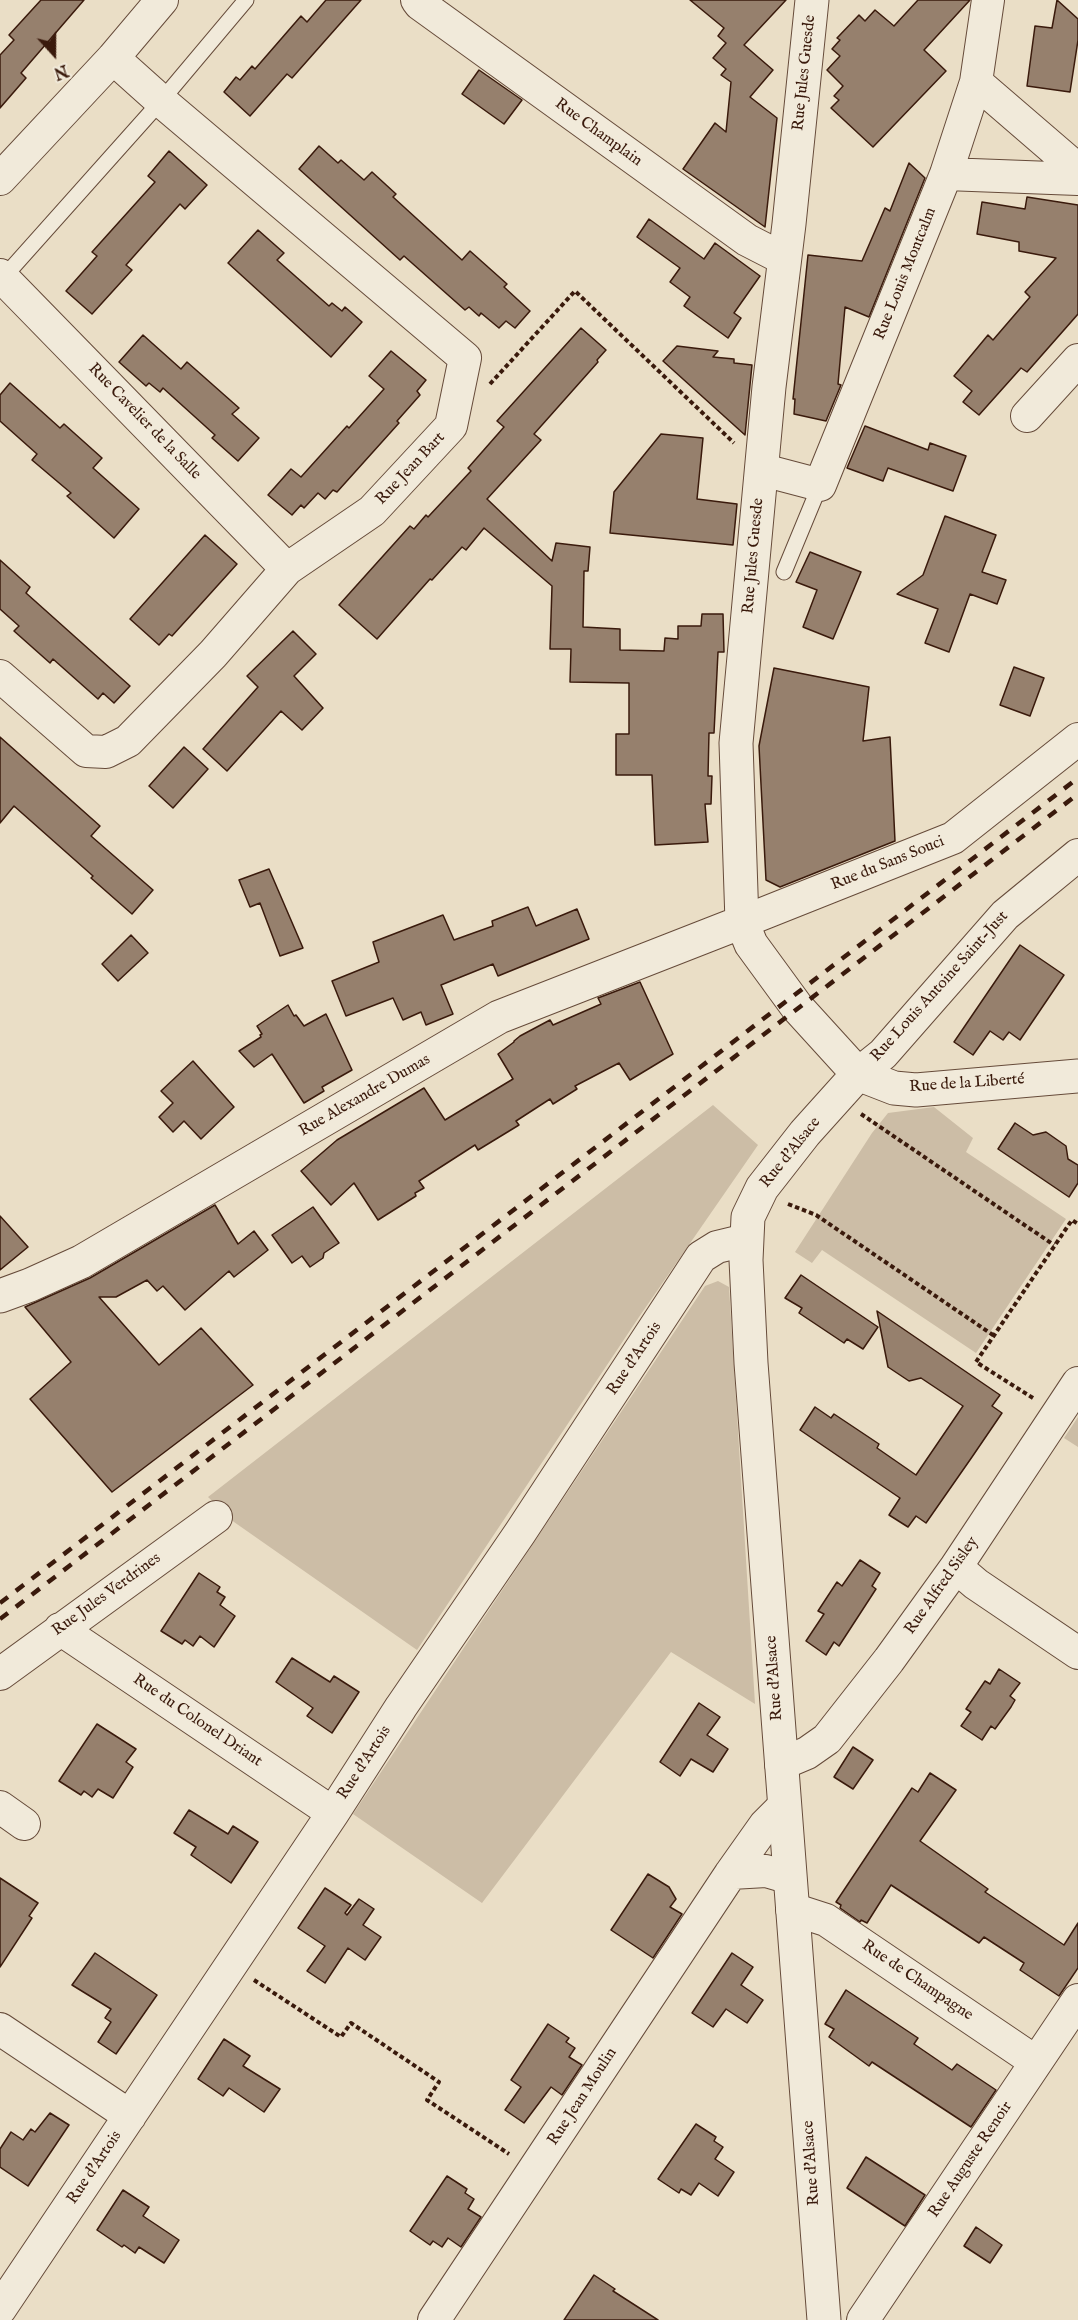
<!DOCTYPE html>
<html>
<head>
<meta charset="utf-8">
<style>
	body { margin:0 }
	#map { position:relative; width:1078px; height:2320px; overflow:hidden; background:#eadec6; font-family:"IM FELL English",serif }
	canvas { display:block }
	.north { position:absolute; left:24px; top:24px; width:60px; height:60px; -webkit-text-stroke:4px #f1eada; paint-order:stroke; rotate:159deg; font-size:16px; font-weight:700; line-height:24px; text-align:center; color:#3a1a0c }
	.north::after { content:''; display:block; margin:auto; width:21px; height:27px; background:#3a1a0c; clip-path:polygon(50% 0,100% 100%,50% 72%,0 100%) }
</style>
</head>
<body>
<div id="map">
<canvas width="1078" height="2320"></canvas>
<div class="north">N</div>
</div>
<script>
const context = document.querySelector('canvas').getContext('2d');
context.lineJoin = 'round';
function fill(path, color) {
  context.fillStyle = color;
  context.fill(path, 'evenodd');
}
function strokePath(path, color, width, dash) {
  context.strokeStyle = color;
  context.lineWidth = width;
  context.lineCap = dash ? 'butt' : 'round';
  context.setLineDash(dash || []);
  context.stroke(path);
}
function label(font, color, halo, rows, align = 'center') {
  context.font = font + ' "IM FELL English",serif';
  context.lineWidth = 4.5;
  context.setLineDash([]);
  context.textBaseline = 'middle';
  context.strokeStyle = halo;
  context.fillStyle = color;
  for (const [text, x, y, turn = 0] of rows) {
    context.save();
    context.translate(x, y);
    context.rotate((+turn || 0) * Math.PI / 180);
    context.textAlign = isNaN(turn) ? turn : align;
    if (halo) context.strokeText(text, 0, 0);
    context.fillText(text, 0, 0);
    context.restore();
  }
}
fill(new Path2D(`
	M 713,1105 L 758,1145 L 639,1317 L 417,1650 L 234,1522 L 208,1497 Z
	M 934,1107 L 973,1138 L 966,1152 L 1066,1219 L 976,1353 L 822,1250 L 812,1263 L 795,1252 L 872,1133 L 888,1113 Z
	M 718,1281 L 729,1287 L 755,1704 L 671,1652 L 482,1903 L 353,1814 L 705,1286 Z
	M 1078,1417 L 1078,1447 L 1064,1438 Z`), '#ccbda6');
const building = new Path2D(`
	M 41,0 L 84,0 L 21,73 L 26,78 L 0,108 L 0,55 L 14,40 L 9,35 Z
	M 326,0 L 361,0 L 292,78 L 287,74 L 250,116 L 224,92 L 236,77 L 240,80 L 252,66 L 255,69 L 301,16 L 307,22 Z
	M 690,0 L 786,0 L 744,45 L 773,70 L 750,97 L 777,118 L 765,227 L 683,169 L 715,123 L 726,132 L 731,82 L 721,75 L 726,69 L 713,58 L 726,43 L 718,36 L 724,28 Z
	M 918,0 L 970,0 L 924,50 L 946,71 L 873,147 L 831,108 L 839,100 L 834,96 L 843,86 L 827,70 L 840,56 L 832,49 L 840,40 L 837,38 L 859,15 L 865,21 L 875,10 L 894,26 Z
	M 1057,0 L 1078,19 L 1078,40 L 1070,92 L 1027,86 L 1035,26 L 1052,28 Z
	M 479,70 L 522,100 L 504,124 L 462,94 Z
	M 319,146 L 338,163 L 341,160 L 364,180 L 372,172 L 396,194 L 393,197 L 462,260 L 470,251 L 507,284 L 504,287 L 530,311 L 515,328 L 506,321 L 499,328 L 481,313 L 479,316 L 469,307 L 465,310 L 404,256 L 400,260 L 299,169 Z
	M 169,151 L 207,185 L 185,209 L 180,204 L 126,265 L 132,270 L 92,314 L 66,291 L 97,256 L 92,252 L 155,182 L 148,176 Z
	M 909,163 L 925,178 L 869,317 L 845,307 L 838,384 L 841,385 L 826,421 L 794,414 L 795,399 L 793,399 L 808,255 L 862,261 L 885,208 L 890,211 Z
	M 1027,197 L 1078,205 L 1078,314 L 1027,372 L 1021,368 L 979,415 L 963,402 L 972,391 L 954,376 L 988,335 L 993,340 L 1030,297 L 1025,292 L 1056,258 L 1019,251 L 1019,242 L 977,234 L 982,202 L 1025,209 Z
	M 649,219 L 704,259 L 715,243 L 760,276 L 734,313 L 741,318 L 728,338 L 684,306 L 690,297 L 670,282 L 680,268 L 637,237 Z
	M 258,230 L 284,253 L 277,260 L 329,306 L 332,303 L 342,311 L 345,307 L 362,322 L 331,357 L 228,263 Z
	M 581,328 L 606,350 L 597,360 L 598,362 L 534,434 L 541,440 L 487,499 L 552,561 L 556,543 L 590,547 L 588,571 L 584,571 L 583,627 L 620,629 L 620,650 L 664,651 L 665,638 L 678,639 L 678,626 L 701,626 L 702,614 L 723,614 L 724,652 L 718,652 L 714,733 L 709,733 L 708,776 L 712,776 L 711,804 L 705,804 L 708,842 L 655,845 L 652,775 L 616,775 L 616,734 L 629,734 L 629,683 L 570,682 L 571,649 L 550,649 L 552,586 L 484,528 L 466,550 L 462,547 L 432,580 L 430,579 L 377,639 L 339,605 L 410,526 L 414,529 L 426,515 L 428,517 L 471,471 L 468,468 L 504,427 L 497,421 Z
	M 143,335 L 181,369 L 187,362 L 239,408 L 232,414 L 259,438 L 238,461 L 212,438 L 215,435 L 163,388 L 160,392 L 149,383 L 146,386 L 119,362 Z
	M 677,346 L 718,351 L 713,357 L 734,359 L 734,363 L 752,365 L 745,435 L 663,361 Z
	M 391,351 L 426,380 L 417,391 L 420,395 L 397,421 L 399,423 L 337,492 L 333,490 L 325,499 L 318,493 L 304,508 L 301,505 L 292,515 L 268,495 L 291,469 L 301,477 L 347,426 L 349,428 L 384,389 L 369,376 Z
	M 10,383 L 60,428 L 64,424 L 102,458 L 93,468 L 139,509 L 114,538 L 67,496 L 71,493 L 32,460 L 37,454 L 0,421 L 0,395 Z
	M 865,426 L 928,450 L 930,443 L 966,456 L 953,491 L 888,468 L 883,481 L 847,468 Z
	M 661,434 L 703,438 L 697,499 L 737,504 L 733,545 L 610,533 L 614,492 Z
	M 945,516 L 996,535 L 982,572 L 1006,580 L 997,604 L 970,594 L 949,652 L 925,643 L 938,609 L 897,594 L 923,575 Z
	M 205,535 L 237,564 L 172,636 L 169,634 L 159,645 L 130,619 Z
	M 810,552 L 861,572 L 833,639 L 803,627 L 817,590 L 796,582 Z
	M 0,560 L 30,587 L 26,593 L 130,686 L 114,703 L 103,693 L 98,699 L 53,659 L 50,663 L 14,631 L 19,626 L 0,609 Z
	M 293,631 L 316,654 L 294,676 L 323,708 L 302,730 L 281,711 L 227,771 L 203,749 L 258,687 L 247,676 Z
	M 1014,667 L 1044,678 L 1030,716 L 1000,705 Z
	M 774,668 L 869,687 L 863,741 L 890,737 L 895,841 L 780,887 L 766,880 L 759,746 Z
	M 0,737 L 100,826 L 91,836 L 153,890 L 132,914 L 91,878 L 93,876 L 14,806 L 0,823 Z
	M 184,747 L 208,769 L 173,808 L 149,786 Z
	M 269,869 L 303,948 L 280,956 L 260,903 L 250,907 L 239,880 Z
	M 528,907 L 536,926 L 577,909 L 589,939 L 498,976 L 493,964 L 441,985 L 453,1014 L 426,1025 L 421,1012 L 403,1020 L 393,998 L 346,1016 L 332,981 L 379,962 L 373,942 L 443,915 L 454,940 L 493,926 L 492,921 Z
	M 131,935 L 148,953 L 118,981 L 102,964 Z
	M 1020,945 L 1064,975 L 1020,1040 L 1009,1032 L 1003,1040 L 990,1031 L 973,1055 L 954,1042 Z
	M 640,982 L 673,1054 L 630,1080 L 619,1063 L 575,1086 L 577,1089 L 553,1104 L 550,1099 L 516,1121 L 519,1125 L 478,1150 L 475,1145 L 419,1181 L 424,1188 L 415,1193 L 416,1196 L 378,1220 L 354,1183 L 331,1205 L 301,1171 L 337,1140 L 424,1088 L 445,1120 L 513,1079 L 498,1054 L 514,1042 L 514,1041 L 520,1036 L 550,1020 L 553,1025 L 601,1004 L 598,998 Z
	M 288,1005 L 294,1016 L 296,1015 L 304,1026 L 326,1014 L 352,1070 L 322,1087 L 324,1091 L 304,1103 L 272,1054 L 254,1067 L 239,1051 L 261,1037 L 260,1035 L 262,1034 L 257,1026 Z
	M 193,1061 L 234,1107 L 201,1139 L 184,1121 L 173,1132 L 159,1117 L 173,1103 L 161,1091 Z
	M 1015,1123 L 1033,1135 L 1046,1132 L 1066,1146 L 1068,1159 L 1078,1165 L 1078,1183 L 1069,1197 L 998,1149 Z
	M 215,1205 L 238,1244 L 254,1231 L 268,1250 L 234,1277 L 229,1271 L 185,1310 L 163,1286 L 157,1291 L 147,1280 L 116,1297 L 99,1297 L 159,1365 L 201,1328 L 253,1385 L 112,1492 L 30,1399 L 71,1362 L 25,1307 L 90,1278 Z
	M 313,1207 L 339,1243 L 324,1253 L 323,1258 L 310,1267 L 302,1256 L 292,1263 L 272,1235 Z
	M 0,1216 L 28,1247 L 0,1270 Z
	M 801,1275 L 878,1327 L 863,1349 L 847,1339 L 844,1343 L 799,1313 L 802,1308 L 785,1298 Z
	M 877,1311 L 1000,1395 L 992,1406 L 1002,1413 L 972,1457 L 926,1523 L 916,1516 L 908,1527 L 889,1515 L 900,1498 L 800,1430 L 815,1407 L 831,1418 L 834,1414 L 879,1444 L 877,1448 L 916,1475 L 963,1406 L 921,1378 L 909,1381 L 888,1367 Z
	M 860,1560 L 880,1573 L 872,1586 L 876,1589 L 839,1646 L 834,1642 L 826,1655 L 806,1641 L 824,1614 L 818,1611 L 837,1582 L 842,1586 Z
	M 199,1573 L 220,1587 L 217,1592 L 225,1597 L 220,1605 L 235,1616 L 214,1647 L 200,1636 L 193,1646 L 185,1640 L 182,1644 L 161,1631 Z
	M 292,1658 L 330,1682 L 334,1676 L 359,1692 L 332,1733 L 307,1716 L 313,1708 L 276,1682 Z
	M 999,1669 L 1020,1683 L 1010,1696 L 1015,1700 L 1011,1707 L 995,1729 L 991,1726 L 982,1740 L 961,1726 L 971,1712 L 966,1709 L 985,1681 L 990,1684 Z
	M 699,1703 L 720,1717 L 707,1735 L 728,1749 L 713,1772 L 691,1759 L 680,1776 L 660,1762 Z
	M 97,1724 L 136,1749 L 126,1762 L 133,1767 L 113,1798 L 98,1789 L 92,1797 L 84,1791 L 81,1795 L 59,1781 Z
	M 853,1747 L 873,1760 L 853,1789 L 834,1777 Z
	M 930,1773 L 956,1790 L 920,1841 L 988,1889 L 985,1892 L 1064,1945 L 1078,1923 L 1078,1968 L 1059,1996 L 1020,1970 L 1024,1963 L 984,1937 L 979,1943 L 891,1885 L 867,1923 L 861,1920 L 860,1922 L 840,1908 L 841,1905 L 836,1902 L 912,1788 L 918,1792 Z
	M 189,1810 L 228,1834 L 233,1826 L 258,1842 L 231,1883 L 191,1855 L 196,1847 L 174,1833 Z
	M 648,1874 L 669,1887 L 676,1899 L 670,1907 L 682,1914 L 653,1958 L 611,1930 Z
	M 0,1878 L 38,1903 L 29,1916 L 32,1918 L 0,1967 Z
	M 325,1888 L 351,1905 L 345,1913 L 347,1915 L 359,1899 L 374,1909 L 363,1925 L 381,1937 L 365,1960 L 348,1948 L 325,1983 L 307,1971 L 325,1946 L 298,1928 Z
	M 95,1953 L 157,1995 L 116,2054 L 98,2042 L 111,2022 L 105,2018 L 111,2009 L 72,1985 Z
	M 732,1953 L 753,1967 L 741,1985 L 763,2000 L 747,2023 L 726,2009 L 713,2027 L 692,2013 Z
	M 846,1990 L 918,2038 L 914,2044 L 952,2070 L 957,2064 L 996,2090 L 971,2127 L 872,2062 L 869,2066 L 829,2037 L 834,2029 L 825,2024 Z
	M 548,2024 L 569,2038 L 566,2042 L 575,2048 L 569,2057 L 582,2065 L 562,2095 L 551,2087 L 524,2123 L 505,2110 L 521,2087 L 511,2080 Z
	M 224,2039 L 250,2056 L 243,2066 L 280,2089 L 264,2112 L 229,2088 L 223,2096 L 198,2079 Z
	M 50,2113 L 69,2125 L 28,2186 L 0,2167 L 0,2149 L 11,2132 L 23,2140 L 31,2129 L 35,2132 Z
	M 696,2124 L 716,2137 L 714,2141 L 723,2147 L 715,2159 L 734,2172 L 718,2196 L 699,2183 L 691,2195 L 681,2189 L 679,2193 L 658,2179 Z
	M 866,2157 L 925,2195 L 905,2226 L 847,2188 Z
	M 447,2176 L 467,2189 L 465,2193 L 474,2199 L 468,2209 L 481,2217 L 461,2247 L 448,2238 L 442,2247 L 433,2241 L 430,2245 L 410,2231 Z
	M 123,2190 L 149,2207 L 143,2216 L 179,2240 L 164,2263 L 139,2247 L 135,2253 L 124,2245 L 122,2247 L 97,2230 Z
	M 976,2227 L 1002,2245 L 990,2263 L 964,2246 Z
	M 594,2275 L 615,2289 L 613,2291 L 658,2320 L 564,2320 Z`);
fill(building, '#96806d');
strokePath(building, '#3a1a0c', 1.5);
const service = new Path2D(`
	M 3,278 L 161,101 L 246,0
	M 784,572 L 820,485`);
const minor = new Path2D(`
	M 417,0 L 420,4 L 747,240 L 784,259
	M 976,82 L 1078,170
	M 946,174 L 1078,179
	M 0,179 L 113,58 L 162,0
	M 0,275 L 287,569
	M 1027,416 L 1078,360
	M 763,470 L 820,485 L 946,174 L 976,82 L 988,0
	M 0,676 L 86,751 L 106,752 L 128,741 L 213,654 L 287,569 L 372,511 L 451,426 L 465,358 L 161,101 L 113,58
	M 742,922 L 953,838 L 1078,739
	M 858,1074 L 883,1054 L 1005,915 L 1078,855
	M 956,1567 L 976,1584 L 1078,1653
	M 60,1629 L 333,1813
	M 0,1674 L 216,1517
	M 781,1764 L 807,1753 L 827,1739 L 889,1660 L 956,1567 L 1078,1383
	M 0,1807 L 24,1824
	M 731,1873 L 766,1871 L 790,1878
	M 792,1909 L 826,1920 L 1036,2062
	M 0,2029 L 130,2116
	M 0,2309 L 333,1813 L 401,1707 L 520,1533 L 701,1257 L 717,1247 L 746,1240
	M 434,2320 L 731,1873 L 765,1825 L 784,1806
	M 863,2320 L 1078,2000`);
const tertiary = new Path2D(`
	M 812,0 L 789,224 L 769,387 L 736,743 L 742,922 L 751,944 L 797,1007 L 858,1074 L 894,1088 L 916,1090 L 1078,1076
	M 0,1296 L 30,1285 L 81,1262 L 499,1017 L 742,922
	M 824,2320 L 751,1363 L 746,1260 L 748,1217 L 762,1188 L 805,1133 L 858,1074`);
strokePath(service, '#664b3a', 17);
strokePath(minor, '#664b3a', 34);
strokePath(tertiary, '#664b3a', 35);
strokePath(new Path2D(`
	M 490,384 L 575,291 L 734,443
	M 861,1114 L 1054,1245
	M 788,1204 L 816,1215 L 993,1335
	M 1033,1398 L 976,1362 L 1072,1220 L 1078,1224
	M 254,1980 L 341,2037 L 351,2023 L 439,2082 L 427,2100 L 509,2154`), '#3a1a0c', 4, [4.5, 3]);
strokePath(service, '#f1eada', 15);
strokePath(minor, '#f1eada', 32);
strokePath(tertiary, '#f1eada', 33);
strokePath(new Path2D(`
	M 0,1603 L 1078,778
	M 0,1619 L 1078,794`), '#3a1a0c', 4.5, [10, 10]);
label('16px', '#3a1a0c', '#f1eada', [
	["Rue Jules Guesde",805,73,-84],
	["Rue Champlain",598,133,36],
	["Rue Louis Montcalm",906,274,-68],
	["Rue Cavelier de la Salle",144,422,46],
	["Rue Jean Bart",411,469,-47],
	["Rue Jules Guesde",754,556,-85],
	["Rue du Sans Souci",888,864,-22],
	["Rue Louis Antoine Saint-Just",940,987,-48],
	["Rue de la Liberté",967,1084,-4],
	["Rue Alexandre Dumas",365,1096,-30],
	["Rue d'Alsace",791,1153,-51],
	["Rue d'Artois",635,1359,-56],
	["Rue Alfred Sisley",942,1586,-55],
	["Rue Jules Verdrines",107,1595,-36],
	["Rue d'Alsace",775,1678,-94],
	["Rue du Colonel Driant",197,1721,34],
	["Rue d'Artois",365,1763,-57],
	["Rue de Champagne",917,1981,34],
	["Rue Jean Moulin",583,2097,-57],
	["Rue Auguste Renoir",971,2160,-56],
	["Rue d'Alsace",812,2163,-94],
	["Rue d'Artois",95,2168,-56]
]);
</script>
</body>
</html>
